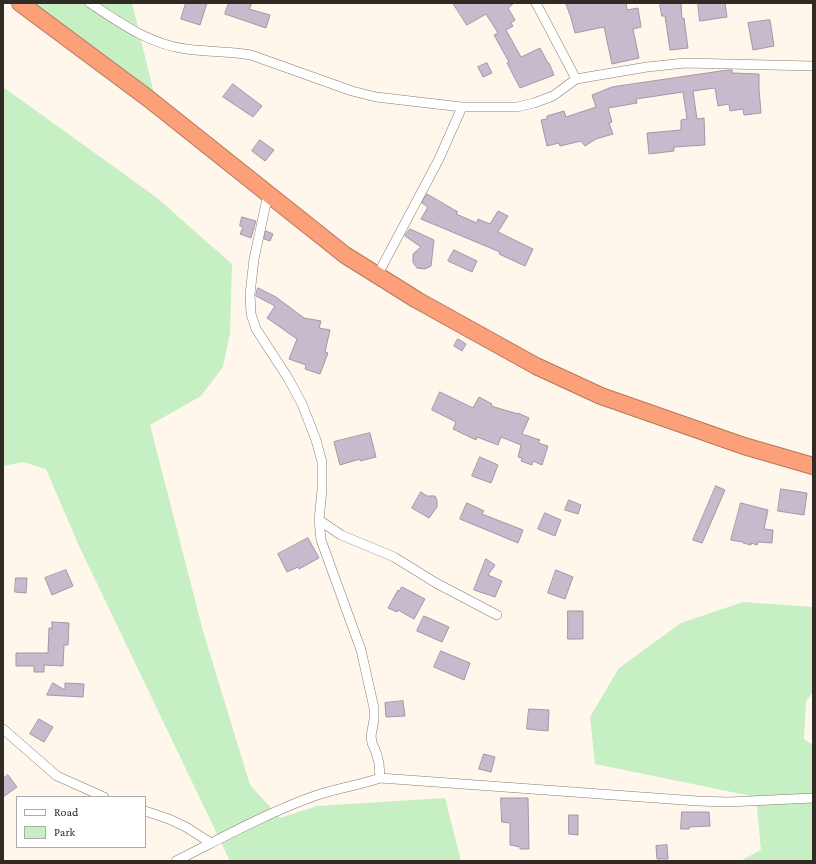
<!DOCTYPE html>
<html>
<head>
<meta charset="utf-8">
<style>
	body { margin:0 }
	#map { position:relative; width:816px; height:864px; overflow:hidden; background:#fff7ec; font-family:"Crimson Pro",serif }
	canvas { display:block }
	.frame { position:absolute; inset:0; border:4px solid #302c25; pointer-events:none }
	.legend { position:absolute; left:16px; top:796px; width:130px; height:52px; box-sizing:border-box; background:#fff; border:1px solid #acaba8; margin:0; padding:5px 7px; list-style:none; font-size:12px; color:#302c25 }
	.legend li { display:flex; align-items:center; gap:8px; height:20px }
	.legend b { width:20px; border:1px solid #acaba8 }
</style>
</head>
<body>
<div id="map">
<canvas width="816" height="864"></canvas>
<div class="frame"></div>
<ul class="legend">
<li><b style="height:5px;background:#fff"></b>Road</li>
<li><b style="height:11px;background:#c6efc4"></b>Park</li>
</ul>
</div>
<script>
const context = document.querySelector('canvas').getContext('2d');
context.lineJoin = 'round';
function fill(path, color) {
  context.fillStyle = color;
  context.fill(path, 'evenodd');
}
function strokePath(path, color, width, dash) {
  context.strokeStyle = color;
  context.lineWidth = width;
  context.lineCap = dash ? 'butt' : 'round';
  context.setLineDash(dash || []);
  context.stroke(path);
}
fill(new Path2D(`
	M 11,3 L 132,3 L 157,106 Z
	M 3,87 L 156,197 L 232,264 L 230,333 L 223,367 L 201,396 L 150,425 L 203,631 L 250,785 L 280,818 L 317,806 L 445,798 L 461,861 L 230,861 L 79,546 L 46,469 L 23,462 L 3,466 Z
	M 743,602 L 813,607 L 813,692 L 806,701 L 804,739 L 813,745 L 813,861 L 740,861 L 761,850 L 756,797 L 595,764 L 590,717 L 619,668 L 681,623 Z`), '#c6efc4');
const building = new Path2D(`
	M 186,3 L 207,3 L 200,25 L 181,19 Z
	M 229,3 L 252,3 L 249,9 L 270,15 L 266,28 L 225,14 Z
	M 453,3 L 514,3 L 508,8 L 515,20 L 511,23 L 513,26 L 506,30 L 521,57 L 540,48 L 548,63 L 549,63 L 554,75 L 520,88 L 507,63 L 509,62 L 494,35 L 498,33 L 486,14 L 467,25 Z
	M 566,3 L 626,3 L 627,10 L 638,8 L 641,27 L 633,29 L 639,58 L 612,64 L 604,27 L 575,33 L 571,18 Z
	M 660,3 L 681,3 L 682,19 L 684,18 L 688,48 L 670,50 L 665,16 L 662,16 Z
	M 698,3 L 725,3 L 727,17 L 700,21 Z
	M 770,20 L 774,46 L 753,50 L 748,23 Z
	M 487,63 L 492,73 L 483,77 L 478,67 Z
	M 728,70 L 732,70 L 732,73 L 759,74 L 759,89 L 761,113 L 744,115 L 743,109 L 730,111 L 729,104 L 718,106 L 715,88 L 693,91 L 697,119 L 704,118 L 705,145 L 674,147 L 674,151 L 649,154 L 647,133 L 681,130 L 681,120 L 687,119 L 683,92 L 636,99 L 637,103 L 608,108 L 612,122 L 609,123 L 613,134 L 596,139 L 585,146 L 581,141 L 560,146 L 559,143 L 547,146 L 541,120 L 547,119 L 547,116 L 564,111 L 566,117 L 596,107 L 592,95 L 612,87 Z
	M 233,84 L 262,106 L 253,117 L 223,97 Z
	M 260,140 L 274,150 L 265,161 L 252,151 Z
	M 427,194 L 458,212 L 456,214 L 477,223 L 478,219 L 490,224 L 498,211 L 508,216 L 498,232 L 533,249 L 525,266 L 499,254 L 500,252 L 421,219 L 428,207 L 422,203 Z
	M 242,217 L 256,221 L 251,238 L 240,234 L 243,227 L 240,226 Z
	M 410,229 L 434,240 L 431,266 L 425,269 L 417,268 L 413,262 L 413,254 L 421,247 L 405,236 Z
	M 266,231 L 273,234 L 270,241 L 264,239 Z
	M 454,250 L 477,261 L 472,272 L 448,261 Z
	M 258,288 L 276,297 L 304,318 L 321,321 L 319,328 L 330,330 L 325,352 L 328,353 L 320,374 L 305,369 L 306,365 L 289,359 L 297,339 L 267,318 L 275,306 L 256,296 Z
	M 458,339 L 466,344 L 462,351 L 454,346 Z
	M 440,392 L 473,408 L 479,397 L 492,404 L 491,406 L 518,414 L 518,413 L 529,418 L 522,434 L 540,440 L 538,443 L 548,446 L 542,465 L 533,461 L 532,465 L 521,461 L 522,458 L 518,457 L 521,445 L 501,437 L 498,445 L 477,437 L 476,440 L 453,429 L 456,422 L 432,410 Z
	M 370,433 L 376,457 L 360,461 L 360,459 L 340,465 L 334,442 Z
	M 480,457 L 498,465 L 491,483 L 472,476 Z
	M 716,486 L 725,490 L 702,543 L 693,540 Z
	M 781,489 L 807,493 L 804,515 L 778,511 Z
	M 421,492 L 427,496 L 435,496 L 437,500 L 437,507 L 429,518 L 412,508 Z
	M 569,500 L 581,505 L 578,514 L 565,510 Z
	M 467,503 L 484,511 L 482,514 L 523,530 L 518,543 L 460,519 Z
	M 741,503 L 768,510 L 764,529 L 773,530 L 772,543 L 758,542 L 757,545 L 751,543 L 751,545 L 743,543 L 743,542 L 731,540 Z
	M 545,513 L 561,520 L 555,536 L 538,529 Z
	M 308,538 L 319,558 L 299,569 L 298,567 L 287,572 L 278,554 Z
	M 486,559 L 495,565 L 488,575 L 502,581 L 495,597 L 474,590 Z
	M 66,570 L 73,586 L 52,595 L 45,578 Z
	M 556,570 L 573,577 L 565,599 L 548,593 Z
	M 16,578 L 27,578 L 26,593 L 15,592 Z
	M 402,587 L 425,599 L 414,619 L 398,610 L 397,612 L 388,608 L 398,590 L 399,591 Z
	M 568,611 L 583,611 L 583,639 L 568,639 Z
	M 424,616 L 449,627 L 442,642 L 417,631 Z
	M 52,622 L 69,623 L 68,645 L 64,645 L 63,666 L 44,665 L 44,672 L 34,672 L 34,666 L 16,666 L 16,653 L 48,653 L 49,628 L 52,628 Z
	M 441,651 L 470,663 L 464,680 L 434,667 Z
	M 53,683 L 65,690 L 65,683 L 84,684 L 83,697 L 47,695 Z
	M 403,701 L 405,716 L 386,717 L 385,703 Z
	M 529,709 L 549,710 L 548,731 L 527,729 Z
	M 39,719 L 53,727 L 44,742 L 30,734 Z
	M 484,754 L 495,757 L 491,772 L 479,769 Z
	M 8,775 L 17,787 L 3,797 L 3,779 Z
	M 501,798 L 528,798 L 529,849 L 520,849 L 520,847 L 510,845 L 510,823 L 502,822 Z
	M 682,812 L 709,812 L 710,826 L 689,827 L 689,829 L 681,829 Z
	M 569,815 L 578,815 L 578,835 L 569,834 Z
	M 667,845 L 668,859 L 657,859 L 656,846 Z`);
fill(building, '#c6bacc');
strokePath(building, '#a297a8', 1);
const street = new Path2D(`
	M 90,3 C 120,23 149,44 186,49 C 208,52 229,51 251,55 L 352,91 L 376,97 L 462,107 L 517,107 L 534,103 L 553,96 L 576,79 L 536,3
	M 576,79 L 647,67 L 685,63 L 813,66
	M 268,194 L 254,259 L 250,294 L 251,314 L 256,329 L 288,378 L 302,404 L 316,440 L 322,462 L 322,490 L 319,520 L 321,540 L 361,650 L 374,708 L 374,720 L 371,736 L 372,743 L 376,752 L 379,763 L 380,778
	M 377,276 L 439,159 L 462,107
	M 319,520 L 341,535 L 394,557 L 436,583 L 497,615
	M 3,729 L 57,776 L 104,797
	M 145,811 L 169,819 L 186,827 L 211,843
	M 176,861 C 220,839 263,815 309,798 C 332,789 357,786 380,778 L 697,801 L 728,802 L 813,798`);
const highway = new Path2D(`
	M 20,3 L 149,99 L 345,255 L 417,300 L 536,366 L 601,396 L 744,446 L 813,466`);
strokePath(street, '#877c6b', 10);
strokePath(highway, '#b5775c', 18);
strokePath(street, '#fff', 9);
strokePath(highway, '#fca07a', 16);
</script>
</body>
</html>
